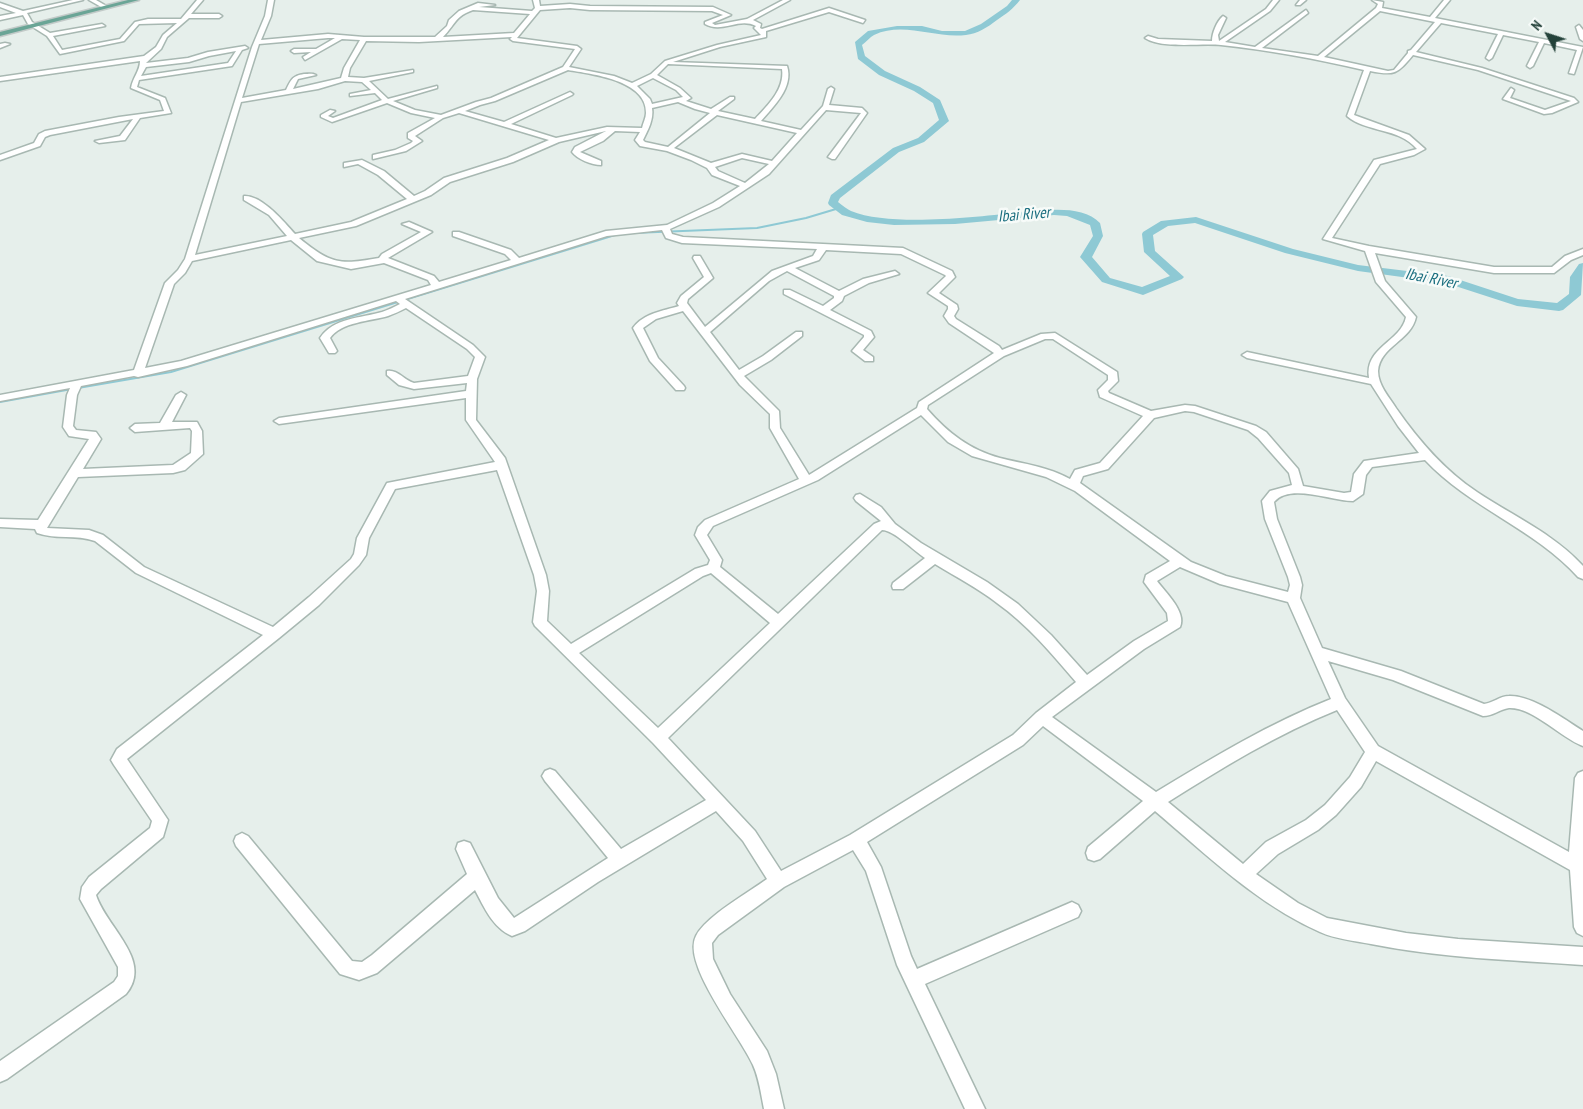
<!DOCTYPE html>
<html>
<head>
<meta charset="utf-8">
<style>
	body { margin:0 }
	#map { position:relative; width:1583px; height:1109px; overflow:hidden; background:#e6efeb; font-family:"PT Sans Narrow",sans-serif }
	canvas { display:block }
	.north { position:absolute; left:1523px; top:10px; width:50px; height:50px; -webkit-text-stroke:4px #f7fbf9; paint-order:stroke; rotate:310deg; font-size:14px; font-weight:700; line-height:20px; text-align:center; color:#24423a }
	.north::after { content:''; display:block; margin:auto; width:18px; height:22px; background:#24423a; clip-path:polygon(50% 0,100% 100%,50% 72%,0 100%) }
</style>
</head>
<body>
<div id="map">
<canvas width="1583" height="1109"></canvas>
<div class="north">N</div>
</div>
<script>
const context = document.querySelector('canvas').getContext('2d');
context.lineJoin = 'round';
function strokePath(path, color, width, dash) {
  context.strokeStyle = color;
  context.lineWidth = width;
  context.lineCap = dash ? 'butt' : 'round';
  context.setLineDash(dash || []);
  context.stroke(path);
}
function fill(path, color) {
  context.fillStyle = color;
  context.fill(path, 'evenodd');
}
function label(font, color, halo, rows, align = 'center') {
  context.font = font + ' "PT Sans Narrow",sans-serif';
  context.lineWidth = 5;
  context.setLineDash([]);
  context.textBaseline = 'middle';
  context.strokeStyle = halo;
  context.fillStyle = color;
  for (const [text, x, y, turn = 0] of rows) {
    context.save();
    context.translate(x, y);
    context.rotate((+turn || 0) * Math.PI / 180);
    context.textAlign = isNaN(turn) ? turn : align;
    if (halo) context.strokeText(text, 0, 0);
    context.fillText(text, 0, 0);
    context.restore();
  }
}
strokePath(new Path2D(`
	M 633,233 L 757,228 L 806,218 L 836,209
	M 78,388 L 171,372 L 615,235
	M 0,402 L 72,389`), '#8ec9d4', 2);
fill(new Path2D(`
	M 1012,0 L 1020,0 C 1013,9 1006,14 997,20 C 988,27 977,34 966,35 C 935,39 904,21 874,35 C 870,37 866,42 862,45 L 865,56 L 885,71 L 920,87 L 940,100 L 949,121 L 924,142 L 899,152 L 840,198 L 838,202 C 842,205 847,209 851,211 C 890,227 973,217 1015,213 C 1040,211 1081,203 1100,223 L 1103,236 L 1092,257 L 1110,278 L 1142,287 L 1170,276 L 1144,252 L 1142,234 L 1143,232 L 1161,221 L 1196,217 L 1293,249 L 1358,265 L 1448,276 L 1518,299 L 1557,303 L 1569,294 L 1570,277 L 1579,264 L 1583,263 L 1581,295 L 1563,310 L 1559,311 L 1517,306 L 1446,283 L 1358,271 L 1285,253 L 1195,223 L 1168,226 L 1153,235 L 1155,251 L 1184,277 L 1182,279 L 1143,295 L 1102,282 L 1080,257 L 1093,236 L 1090,225 L 1067,216 L 1054,215 L 955,224 L 894,225 L 867,222 L 842,215 L 829,205 L 828,203 L 831,195 L 893,148 L 918,138 L 939,120 L 933,103 L 914,91 L 879,75 L 858,59 L 855,42 L 868,31 L 897,26 L 922,26 L 942,31 L 965,31 L 981,24 L 1007,6 Z`), '#8ec9d4');
const minor = new Path2D(`
	M 73,0 L 83,0 L 27,13 L 32,22 L 50,33 L 102,24 L 105,26 L 53,36 L 62,50 L 120,39 L 135,22 L 148,19 L 181,19 L 197,0 L 203,0 L 191,14 L 219,14 L 222,16 L 219,18 L 189,18 L 167,37 L 161,49 L 146,63 L 188,58 L 208,52 L 245,46 L 248,48 L 242,50 L 232,66 L 139,80 L 137,87 L 165,98 L 171,113 L 140,118 L 125,140 L 99,143 L 95,141 L 120,136 L 133,119 L 50,135 L 45,137 L 40,146 L 0,160 L 0,155 L 34,143 L 39,134 L 45,131 L 119,117 L 164,111 L 160,100 L 131,88 C 133,77 140,71 140,61 L 0,81 L 0,77 L 144,56 L 156,47 L 163,35 L 177,23 L 139,24 L 124,41 L 60,54 L 47,36 L 28,24 L 23,15 L 0,20 L 0,16 L 16,13 L 0,7 L 0,3 L 23,11 ZM 236,51 L 228,63 L 141,76 L 146,67 L 189,62 L 209,56 Z
	M 89,0 L 96,0 L 108,7 L 103,8 Z
	M 268,0 L 274,0 L 271,16 L 261,40 L 328,34 L 364,37 L 435,37 L 447,26 L 449,20 L 459,11 L 478,3 L 495,5 L 479,7 L 532,11 L 535,8 L 533,0 L 539,0 L 540,6 L 570,4 L 590,6 L 713,7 L 731,15 L 712,23 L 715,25 L 747,19 L 783,0 L 790,0 L 753,20 L 761,24 L 760,28 L 762,29 L 829,8 L 865,20 L 863,23 L 829,12 L 766,31 L 766,37 L 720,47 L 673,62 L 787,66 C 794,87 774,106 761,121 L 801,130 L 823,106 L 828,89 L 831,87 L 834,89 L 829,105 L 862,108 L 867,113 L 835,159 L 832,159 L 828,157 L 861,113 L 826,110 L 769,174 L 719,207 L 670,229 L 672,234 L 683,237 L 903,248 L 952,271 L 955,277 L 939,293 L 957,305 L 958,309 L 954,316 L 956,319 L 999,346 L 1002,350 L 1041,334 L 1055,333 L 1117,372 L 1118,381 L 1108,391 L 1109,393 L 1151,411 L 1185,405 L 1195,406 L 1256,426 L 1266,432 L 1298,469 L 1303,486 L 1344,493 L 1351,492 L 1354,474 L 1364,461 L 1419,453 L 1398,426 L 1371,384 L 1247,358 L 1242,355 L 1247,352 L 1369,378 C 1364,347 1401,342 1406,317 L 1376,282 L 1365,251 L 1323,239 L 1374,160 L 1417,149 C 1398,127 1367,133 1347,116 L 1364,70 C 1317,59 1268,50 1221,45 C 1200,43 1162,49 1145,38 L 1148,36 L 1158,39 L 1212,41 C 1212,33 1217,21 1223,16 L 1226,18 L 1218,35 L 1219,41 L 1266,9 L 1273,0 L 1279,0 L 1270,11 L 1225,42 L 1255,47 L 1306,10 L 1308,13 L 1262,48 L 1318,56 L 1376,8 L 1378,4 L 1372,0 L 1383,2 L 1382,8 L 1430,17 L 1444,0 L 1450,0 L 1435,18 L 1583,47 L 1574,74 L 1569,73 L 1577,50 L 1544,43 L 1533,66 L 1530,68 L 1527,66 L 1539,42 L 1503,35 L 1492,58 L 1489,60 L 1486,58 L 1498,34 L 1441,23 L 1416,52 L 1482,68 L 1574,98 L 1578,102 L 1552,113 L 1544,114 L 1503,99 L 1511,88 L 1514,90 L 1510,98 L 1545,110 L 1571,101 L 1478,70 L 1413,55 C 1397,74 1395,76 1370,71 L 1354,115 L 1409,135 L 1425,149 L 1414,155 L 1380,164 L 1332,238 L 1369,246 L 1494,267 L 1552,267 L 1565,256 L 1583,249 L 1583,255 L 1571,260 L 1554,273 L 1494,273 L 1375,253 L 1385,281 L 1416,317 C 1411,341 1380,346 1378,371 C 1378,385 1389,397 1396,408 C 1419,441 1444,470 1477,492 C 1513,516 1554,534 1583,566 L 1583,579 L 1578,577 C 1535,529 1470,508 1425,460 L 1372,467 L 1366,475 L 1363,494 L 1353,501 C 1331,501 1290,483 1274,502 L 1277,519 L 1300,577 L 1302,585 L 1300,598 L 1322,648 L 1401,671 L 1484,704 C 1493,703 1500,696 1509,696 C 1532,695 1564,719 1583,731 L 1583,746 C 1561,738 1533,707 1509,708 C 1500,709 1493,716 1483,716 L 1393,680 L 1328,661 L 1345,698 L 1378,746 L 1569,852 L 1575,778 L 1578,773 L 1583,771 L 1583,936 L 1577,933 L 1574,927 L 1570,870 L 1376,761 L 1361,787 L 1336,815 L 1318,830 L 1278,854 L 1256,874 L 1298,903 L 1327,918 L 1406,933 L 1458,939 L 1583,947 L 1583,965 C 1512,960 1441,958 1371,944 C 1355,941 1335,939 1320,932 C 1257,904 1207,855 1155,811 L 1100,859 L 1094,861 L 1088,859 L 1086,853 L 1088,847 L 1143,801 L 1043,726 L 1023,745 L 867,842 L 881,867 L 911,956 L 917,969 L 1072,902 L 1078,905 L 1081,911 L 1078,917 L 925,984 L 985,1109 L 965,1109 L 897,965 L 866,871 L 853,850 L 784,887 L 718,935 L 712,943 L 713,959 L 730,994 L 767,1051 L 776,1074 L 784,1109 L 764,1109 C 761,1094 759,1078 753,1065 C 741,1037 681,964 696,936 C 705,917 749,892 767,879 L 743,841 L 716,811 L 598,882 L 525,931 L 512,936 C 493,928 484,907 475,890 L 377,973 L 359,980 L 340,974 L 236,846 L 234,841 L 236,836 L 242,833 L 248,836 L 352,961 L 362,962 L 372,955 L 467,874 L 456,849 L 458,843 L 464,841 L 470,843 L 498,898 L 514,918 L 608,858 L 545,781 L 542,776 L 545,771 L 550,769 L 555,771 L 621,849 L 706,800 L 653,743 L 535,626 L 533,622 L 537,591 L 534,575 L 497,470 L 395,489 L 369,538 L 366,555 L 359,565 L 319,605 L 279,638 L 127,759 L 168,820 L 163,837 L 101,889 L 96,895 C 106,927 154,961 126,994 L 7,1079 L 0,1082 L 0,1061 L 114,982 L 118,976 L 118,967 L 80,899 L 82,887 L 89,877 L 150,828 L 152,821 L 114,765 L 111,760 L 117,749 L 263,635 L 136,573 L 95,541 C 76,534 56,540 37,533 L 35,529 L 0,527 L 0,519 L 38,520 L 89,439 L 69,436 L 63,427 L 67,395 L 70,388 L 0,401 L 0,395 L 134,370 L 165,283 L 178,270 L 185,259 L 252,47 L 265,16 ZM 570,8 L 590,10 L 712,11 L 723,15 L 705,22 L 705,24 C 722,34 739,17 756,26 L 754,28 L 761,35 L 717,45 L 665,61 L 651,74 L 632,83 L 614,76 L 569,67 L 581,49 L 577,46 L 517,38 L 540,10 ZM 473,10 L 530,14 L 514,33 L 443,37 C 455,25 455,16 473,10 ZM 1380,11 L 1435,22 L 1411,50 L 1408,51 L 1408,53 L 1394,70 L 1388,71 L 1324,57 ZM 512,37 L 510,39 L 513,41 L 575,49 L 563,67 L 491,98 L 476,102 L 441,115 L 415,110 L 393,101 L 437,88 L 437,86 L 388,99 L 369,81 L 413,72 L 413,70 L 364,78 L 348,77 L 350,68 L 366,41 L 419,42 ZM 328,38 L 335,38 L 316,49 L 294,49 L 291,51 L 294,53 L 311,52 L 303,57 L 305,60 L 342,39 L 360,40 L 344,68 L 341,78 L 293,89 L 298,79 L 316,75 C 312,73 309,74 304,74 C 292,76 291,80 286,90 L 242,98 L 259,44 ZM 668,64 L 782,69 C 785,89 768,105 755,119 L 718,111 L 734,99 L 734,97 L 730,97 L 711,109 L 686,101 L 691,98 L 680,88 L 657,75 ZM 568,70 C 591,74 647,80 646,113 C 646,118 643,123 642,128 L 607,127 L 556,138 L 511,124 L 572,95 L 573,94 L 570,92 L 504,122 L 465,111 L 480,105 L 495,101 ZM 653,78 L 676,90 L 683,97 L 652,104 L 650,99 L 637,86 ZM 345,81 L 362,82 L 371,90 L 350,94 L 350,96 L 375,93 L 382,100 L 333,118 L 328,116 L 335,111 L 330,110 L 321,115 L 321,117 L 332,122 L 387,103 L 411,113 L 435,118 L 408,133 L 408,138 L 413,141 L 411,143 L 395,150 L 373,155 L 373,159 L 406,151 L 422,141 L 415,136 L 443,118 L 459,113 L 549,140 L 507,158 L 444,178 L 425,191 L 414,196 L 384,171 L 362,160 L 344,163 L 344,167 L 358,164 L 378,175 L 407,199 L 351,222 L 295,234 C 284,222 262,195 244,196 L 244,200 L 269,215 L 287,236 L 195,255 L 241,102 L 318,89 ZM 678,102 L 695,109 L 710,113 L 668,147 L 645,142 L 643,140 C 648,130 654,119 652,108 ZM 717,115 L 797,133 L 772,161 L 742,154 L 711,163 L 674,148 ZM 606,131 L 575,147 L 572,152 C 577,159 592,165 601,165 L 601,161 L 580,152 L 603,141 L 615,131 L 640,132 L 635,140 L 640,146 L 667,151 L 691,160 L 707,168 L 712,175 L 740,186 L 713,203 L 667,225 L 606,231 L 519,258 L 511,250 L 459,232 L 453,232 L 453,236 L 505,254 L 511,260 L 439,282 L 434,276 L 388,258 L 432,232 L 409,222 L 402,224 L 421,232 L 382,254 L 379,258 C 339,265 331,264 299,238 L 356,226 L 431,195 L 450,182 L 513,162 L 559,142 ZM 742,158 L 769,164 L 745,183 L 718,171 L 715,167 ZM 662,230 L 666,238 L 682,243 L 817,249 L 813,256 L 772,271 L 705,327 L 687,303 L 688,299 L 713,278 L 700,256 L 694,256 L 693,258 L 704,277 L 681,296 L 677,303 L 679,306 C 663,311 644,313 633,328 L 650,361 L 676,390 L 684,390 L 685,388 L 684,386 L 658,358 L 643,328 L 656,319 L 683,311 L 740,385 L 770,414 L 770,428 L 799,479 L 705,520 L 698,527 L 695,535 L 710,560 L 708,565 L 695,569 L 571,644 L 547,621 L 549,591 L 546,575 L 505,458 L 476,420 L 477,379 L 485,357 L 473,345 L 405,299 L 607,236 ZM 291,240 L 317,261 L 351,269 L 384,263 L 428,280 L 431,285 L 181,361 L 145,368 L 174,284 L 185,273 L 192,261 ZM 826,250 L 901,254 L 945,275 L 946,276 L 928,293 L 948,306 L 948,309 L 944,316 L 949,323 L 994,353 L 919,402 L 917,408 L 809,475 L 780,428 L 779,411 L 744,376 L 771,360 L 802,336 L 802,332 L 796,332 L 763,356 L 739,370 L 710,332 L 769,281 L 787,271 L 834,296 L 834,298 L 823,306 L 790,290 L 784,290 L 784,294 L 864,335 L 864,337 L 852,351 L 865,361 L 873,361 L 873,357 L 863,350 L 874,337 L 871,331 L 830,310 L 842,301 L 844,296 L 869,283 L 899,274 L 895,271 L 863,279 L 839,291 L 795,268 L 819,260 ZM 396,301 L 400,304 C 394,307 388,310 382,312 C 361,318 333,318 320,338 L 329,353 L 335,353 L 337,351 L 330,338 C 341,322 371,321 388,316 C 394,314 400,311 406,308 L 467,349 L 475,357 L 468,376 L 414,383 C 404,380 397,369 387,371 L 387,375 L 399,385 L 414,389 L 467,383 L 466,391 L 279,418 L 274,421 L 279,424 L 466,398 L 466,420 L 495,462 L 387,483 L 357,538 L 354,554 L 351,559 L 309,597 L 273,627 L 144,567 L 103,535 L 89,530 L 47,528 L 78,477 L 173,473 L 185,470 L 203,454 L 202,431 L 197,422 L 172,422 L 186,395 L 181,392 L 176,395 L 160,423 L 135,424 L 130,428 L 135,432 L 190,428 L 192,431 L 191,453 L 173,465 L 83,469 L 101,439 L 96,432 L 76,430 L 73,426 L 77,395 L 81,386 L 134,376 L 138,377 L 187,366 ZM 1045,339 L 1053,339 L 1108,375 L 1108,380 L 1098,390 L 1100,397 L 1143,416 L 1100,463 L 1075,470 L 1070,479 C 1049,467 1024,464 1000,458 C 970,450 948,433 927,409 L 928,405 L 1004,356 ZM 1185,411 L 1194,412 L 1248,430 L 1258,438 L 1289,473 L 1292,485 L 1270,491 L 1262,501 L 1265,519 L 1288,577 L 1290,585 L 1288,592 L 1226,576 L 1191,562 L 1080,483 L 1083,476 L 1108,469 L 1154,418 ZM 921,415 L 948,442 L 972,456 L 1046,477 L 1075,491 L 1170,561 L 1146,575 L 1144,582 L 1167,613 L 1168,621 L 1134,641 L 1087,675 L 1051,635 L 1018,604 L 987,582 L 921,543 L 895,524 L 881,507 L 860,494 L 856,495 L 854,498 L 856,501 L 881,521 L 874,524 L 778,614 L 720,567 L 722,560 L 707,535 L 713,526 L 818,480 ZM 882,530 C 894,530 914,551 925,558 L 893,583 L 892,586 L 893,589 L 903,589 L 935,564 C 956,577 978,588 997,603 C 1028,625 1052,654 1076,682 L 1036,713 L 1013,735 L 850,835 L 781,871 L 755,831 L 668,738 ZM 1180,567 L 1220,584 L 1288,602 L 1331,699 C 1270,723 1212,758 1156,792 L 1052,717 L 1144,649 L 1180,627 C 1187,612 1165,592 1157,581 ZM 711,573 L 770,623 L 658,728 L 579,653 L 703,576 ZM 1337,710 L 1365,752 L 1350,777 L 1325,805 L 1306,820 L 1266,842 L 1243,864 L 1168,802 C 1222,768 1277,734 1337,710 Z
	M 1300,0 L 1306,0 L 1300,5 L 1296,5 Z
	M 1579,25 L 1583,30 L 1583,41 L 1580,39 L 1576,27 Z
	M 5,43 L 10,44 L 0,48 L 0,44 Z`);
const major = new Path2D(`
	M 128,0 L 139,0 L 0,36 L 0,32 Z`);
strokePath(minor, '#a8b8b2', 3);
strokePath(major, '#c2cac8', 3);
fill(minor, '#fff');
fill(major, '#6aa596');
label('italic 16px', '#1c6f80', '#f7fbf9', [
	["Ibai River",1024,215,-5],
	["Ibai River",1431,279,11]
]);
</script>
</body>
</html>
